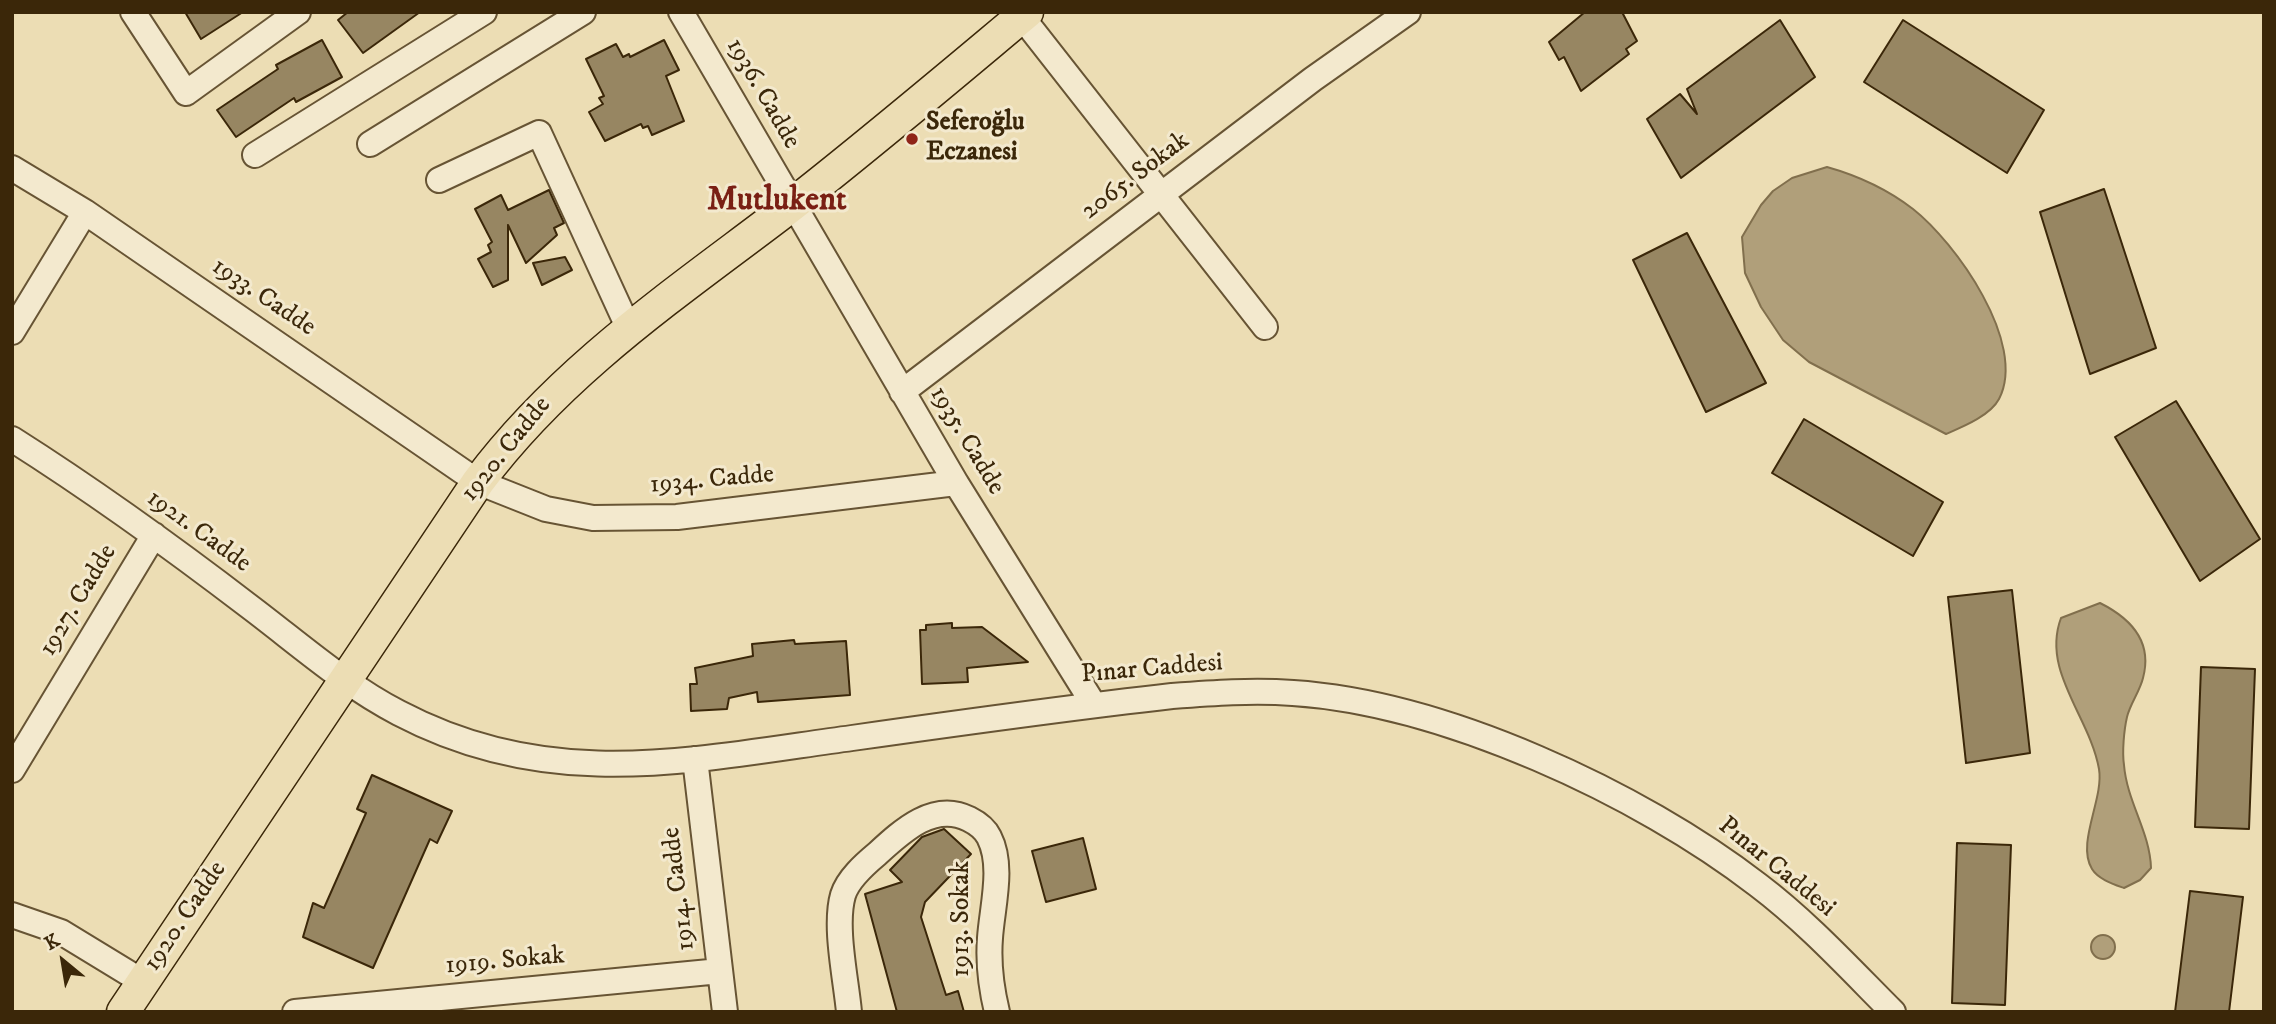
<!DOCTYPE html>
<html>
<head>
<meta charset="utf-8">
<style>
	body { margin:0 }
	#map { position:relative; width:2276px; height:1024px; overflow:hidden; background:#ecddb4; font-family:"IM FELL DW Pica",serif }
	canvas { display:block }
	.frame { position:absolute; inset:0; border:14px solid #3b2709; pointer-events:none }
	.north { position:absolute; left:28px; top:926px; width:70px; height:70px; -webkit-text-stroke:5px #f3e9ce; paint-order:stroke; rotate:330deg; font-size:19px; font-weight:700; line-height:28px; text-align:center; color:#3b2709 }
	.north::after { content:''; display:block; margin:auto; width:24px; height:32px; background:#3b2709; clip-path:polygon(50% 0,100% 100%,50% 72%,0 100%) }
</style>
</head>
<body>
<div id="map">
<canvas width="2276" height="1024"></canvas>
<div class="frame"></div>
<div class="north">K</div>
</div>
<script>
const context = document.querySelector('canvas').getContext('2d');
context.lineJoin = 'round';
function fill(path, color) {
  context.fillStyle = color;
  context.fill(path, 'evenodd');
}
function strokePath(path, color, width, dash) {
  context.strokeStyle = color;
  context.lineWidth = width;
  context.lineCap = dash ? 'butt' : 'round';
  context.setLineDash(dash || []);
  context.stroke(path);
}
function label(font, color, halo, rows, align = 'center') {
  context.font = font + ' "IM FELL DW Pica",serif';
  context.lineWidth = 6;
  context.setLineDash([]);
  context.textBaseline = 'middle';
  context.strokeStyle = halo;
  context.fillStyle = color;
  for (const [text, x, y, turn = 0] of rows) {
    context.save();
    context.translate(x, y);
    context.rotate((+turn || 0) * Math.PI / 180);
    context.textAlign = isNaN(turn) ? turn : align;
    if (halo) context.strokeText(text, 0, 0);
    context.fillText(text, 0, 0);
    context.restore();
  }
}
const water = new Path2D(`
	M 1827,167 C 1859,176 1887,189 1913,209 C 1955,242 2028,343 1999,399 C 1990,416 1962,427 1946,434 L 1809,362 L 1783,340 L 1761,307 L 1745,273 L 1742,237 L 1761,205 L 1773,191 L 1792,178 Z
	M 2100,603 C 2130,618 2153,641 2143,678 C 2140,691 2130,704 2127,717 C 2124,730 2122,752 2124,765 C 2127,802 2150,832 2151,868 L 2140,880 L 2124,888 C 2113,884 2098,879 2092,869 C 2076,843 2104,799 2099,769 C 2090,717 2041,671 2061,618 Z
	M2091 947a12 12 0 1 1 24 0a12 12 0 1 1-24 0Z`);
fill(water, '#b09f7a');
strokePath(water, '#816f4d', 2);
const building = new Path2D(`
	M 185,12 L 243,12 L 201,39 Z
	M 348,12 L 420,12 L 363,53 L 338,20 Z
	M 1585,12 L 1622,12 L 1637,41 L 1626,49 L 1629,54 L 1581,91 L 1564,57 L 1559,60 L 1549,42 Z
	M 1780,20 L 1815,77 L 1681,178 L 1647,119 L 1680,94 L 1697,114 L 1687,89 Z
	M 1903,20 L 2044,110 L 2007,173 L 1864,82 Z
	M 322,40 L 342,77 L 296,102 L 294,98 L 236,137 L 217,110 L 278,69 L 276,65 Z
	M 664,40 L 679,70 L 666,76 L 684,121 L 652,135 L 648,126 L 643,128 L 641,124 L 605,141 L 589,112 L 603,104 L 599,98 L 604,96 L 586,59 L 616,44 L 623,57 L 629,54 L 630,57 Z
	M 2104,189 L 2156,348 L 2090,374 L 2040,212 Z
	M 549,190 L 564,223 L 554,228 L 557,235 L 526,263 L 508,225 L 508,280 L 493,287 L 478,259 L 491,252 L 488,245 L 492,242 L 475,209 L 501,195 L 508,210 Z
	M 1687,233 L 1766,383 L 1706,412 L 1633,260 Z
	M 565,257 L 572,270 L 542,285 L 533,263 Z
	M 2176,401 L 2260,539 L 2200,581 L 2115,437 Z
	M 1804,419 L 1943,502 L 1913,556 L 1772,473 Z
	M 2012,590 L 2030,753 L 1966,763 L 1948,597 Z
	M 952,623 L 952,628 L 982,627 L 1028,662 L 967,668 L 968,682 L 922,684 L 920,630 L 926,630 L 926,625 Z
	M 794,640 L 795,644 L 846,641 L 850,695 L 758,702 L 757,692 L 729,698 L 727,709 L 691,711 L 690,684 L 697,684 L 695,668 L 753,656 L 752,644 Z
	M 2201,667 L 2255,669 L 2249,829 L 2195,827 Z
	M 372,775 L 452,811 L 437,843 L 430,839 L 373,968 L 303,937 L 313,903 L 324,908 L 366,813 L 357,809 Z
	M 944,829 L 971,854 L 925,902 L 921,917 L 946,995 L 958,991 L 964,1012 L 897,1012 L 865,894 L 902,882 L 890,870 L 922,837 Z
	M 1083,838 L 1096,889 L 1046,902 L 1032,851 Z
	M 1957,843 L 2011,845 L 2005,1005 L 1952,1003 Z
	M 2190,891 L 2243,897 L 2229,1012 L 2175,1012 Z`);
fill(building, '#978662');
strokePath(building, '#3b2709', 2);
const minor = new Path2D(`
	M 133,12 L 186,93 L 298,12
	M 681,12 L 956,483 L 1094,705
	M 1018,12 L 1265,327
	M 370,144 L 583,12
	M 255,155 L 484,12
	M 12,168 L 85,212 L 478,482 L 546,509 L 593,518 L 677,517 L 956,483
	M 439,180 L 539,133 L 629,329
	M 12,332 L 85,212
	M 902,392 L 1313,79 L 1408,12
	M 12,439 C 94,491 173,548 250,607 C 299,644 345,685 399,713 C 551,793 691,760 852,738 C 958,723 1065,708 1172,696 C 1212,693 1253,690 1293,693 C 1444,703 1639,793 1758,885 C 1807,922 1850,969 1893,1012
	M 695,759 L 725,1012
	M 12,770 L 154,535
	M 12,915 L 61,932 L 143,982
	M 295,1012 L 720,971
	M 849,1012 C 846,979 834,926 843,895 C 848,879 865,864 877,854 C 902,831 934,801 969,819 C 977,823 985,829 989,837 C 1004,866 992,907 990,938 C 988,963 991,987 997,1012`);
const major = new Path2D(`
	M 123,1012 L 478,482 C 562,369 678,292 788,208 C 869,145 948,78 1027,12`);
strokePath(minor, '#675434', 28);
strokePath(major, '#3b2709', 35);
strokePath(minor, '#f3e9ce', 24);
strokePath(major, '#ecddb4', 32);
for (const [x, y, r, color] of [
	[912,139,7,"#8f2418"]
]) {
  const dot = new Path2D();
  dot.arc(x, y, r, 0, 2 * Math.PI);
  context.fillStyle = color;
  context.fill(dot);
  strokePath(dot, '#f3e9ce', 2.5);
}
label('26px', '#3b2709', '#f3e9ce', [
	["1936. Cadde",762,94,60],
	["2065. Sokak",1136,177,-37],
	["1933. Cadde",263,298,34],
	["1935. Cadde",966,441,59],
	["1920. Cadde",507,450,-51],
	["1934. Cadde",712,481,-5],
	["1921. Cadde",198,532,36],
	["1927. Cadde",79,601,-59],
	["Pınar Caddesi",1152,670,-5],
	["Pınar Caddesi",1776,868,39],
	["1914. Cadde",680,889,-97],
	["1920. Cadde",186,917,-56],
	["1913. Sokak",963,919,-90],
	["1919. Sokak",505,962,-5]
]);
label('bold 26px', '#3b2709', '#f3e9ce', [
	["Seferoğlu",926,124],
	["Eczanesi",926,154]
], 'left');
label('bold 33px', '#7a1f14', '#f3e9ce', [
	["Mutlukent",777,202]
]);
</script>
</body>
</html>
